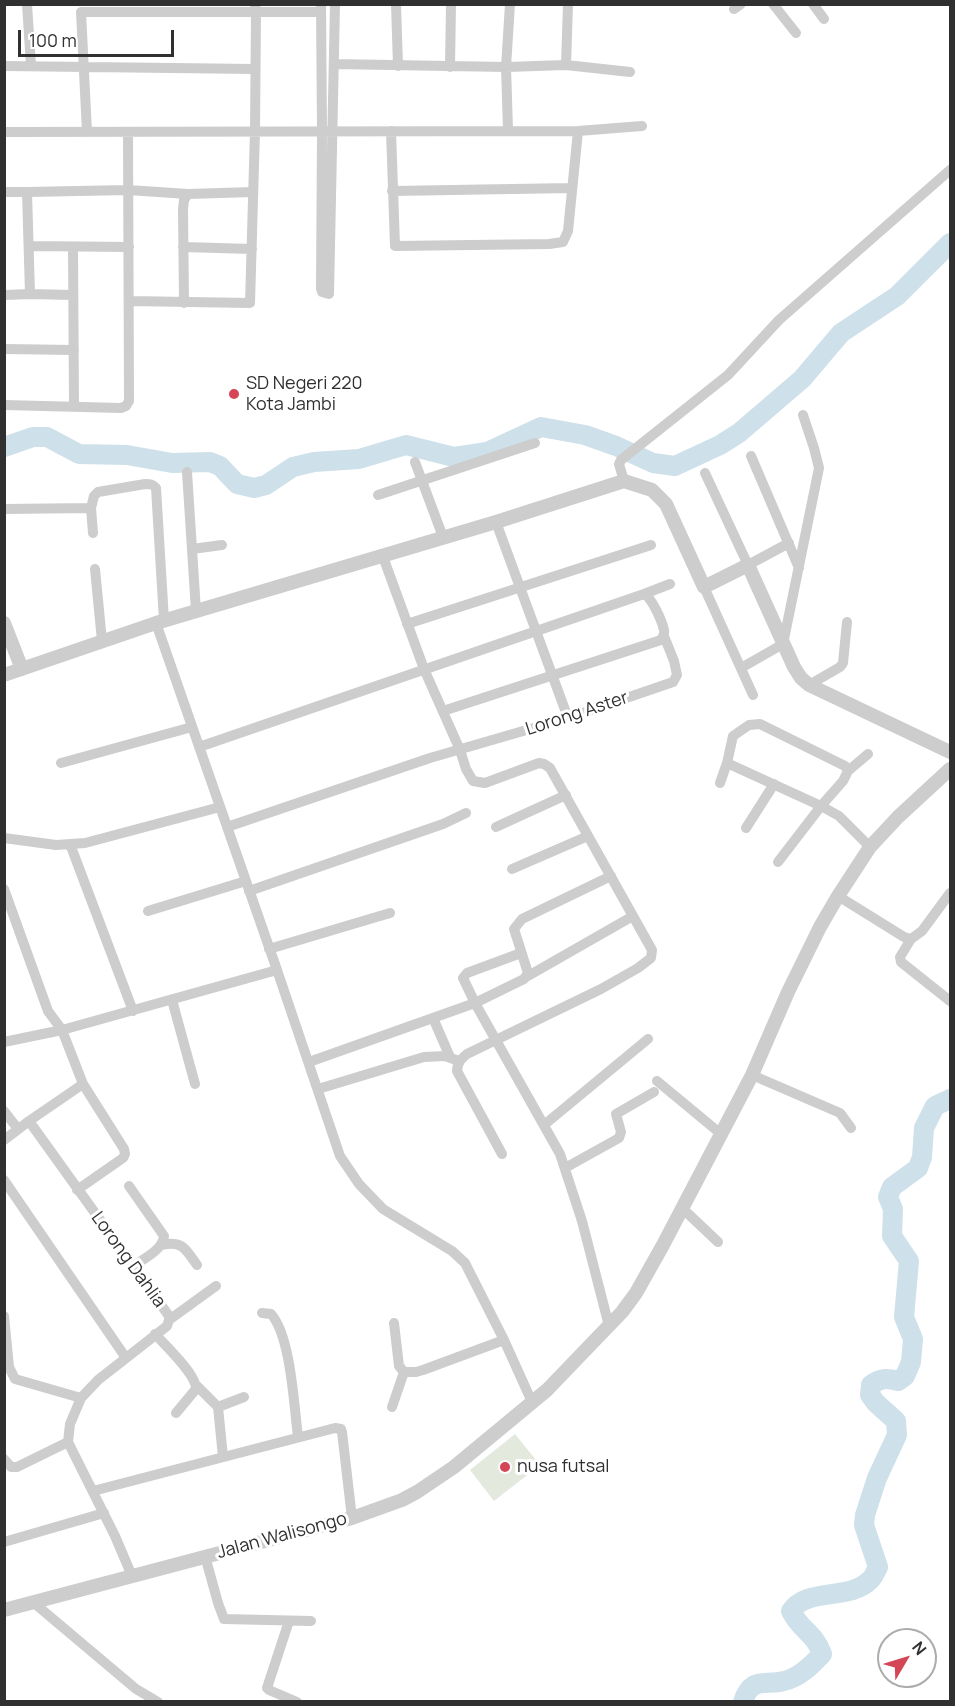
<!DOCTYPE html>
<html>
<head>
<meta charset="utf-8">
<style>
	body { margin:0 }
	#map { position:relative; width:955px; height:1706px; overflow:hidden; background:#fff; font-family:Manrope,sans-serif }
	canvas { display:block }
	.frame { position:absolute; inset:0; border:6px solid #303030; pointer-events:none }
	.north { position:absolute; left:877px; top:1628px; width:60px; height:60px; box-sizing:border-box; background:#fff; border:2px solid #acacac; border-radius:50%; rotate:52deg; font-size:16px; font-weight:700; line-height:24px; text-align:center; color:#303030 }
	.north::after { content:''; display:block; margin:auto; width:21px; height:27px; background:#d44556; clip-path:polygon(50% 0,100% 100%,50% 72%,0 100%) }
	.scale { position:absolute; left:18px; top:30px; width:156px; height:27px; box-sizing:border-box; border:3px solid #303030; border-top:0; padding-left:8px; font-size:18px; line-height:21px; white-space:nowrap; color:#303030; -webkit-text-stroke:4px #fff; paint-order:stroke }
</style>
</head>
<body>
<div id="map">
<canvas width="955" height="1706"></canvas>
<div class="frame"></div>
<div class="north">N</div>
<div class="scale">100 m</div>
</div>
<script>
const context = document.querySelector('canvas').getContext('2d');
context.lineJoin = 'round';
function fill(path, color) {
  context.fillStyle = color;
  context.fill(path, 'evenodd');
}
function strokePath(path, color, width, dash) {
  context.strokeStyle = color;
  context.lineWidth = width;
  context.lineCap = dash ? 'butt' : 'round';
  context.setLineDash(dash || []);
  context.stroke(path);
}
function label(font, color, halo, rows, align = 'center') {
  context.font = font + ' Manrope,sans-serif';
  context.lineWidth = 6;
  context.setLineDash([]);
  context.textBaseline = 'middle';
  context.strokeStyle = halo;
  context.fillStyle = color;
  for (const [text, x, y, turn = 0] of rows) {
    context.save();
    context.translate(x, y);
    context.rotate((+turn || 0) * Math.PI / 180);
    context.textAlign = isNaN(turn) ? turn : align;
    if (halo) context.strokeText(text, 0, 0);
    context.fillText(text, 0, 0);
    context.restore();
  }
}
fill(new Path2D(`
	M 515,1434 L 540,1465 L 494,1501 L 470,1470 Z`), '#e4e9dd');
strokePath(new Path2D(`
	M 4,447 L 33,437 L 47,437 L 79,454 L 127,455 L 172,463 L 210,462 L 220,466 L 237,484 L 254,488 L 266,485 L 293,467 L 314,462 L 359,459 L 406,445 L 454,457 L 487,452 L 541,427 L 585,435 L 616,446 L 653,463 L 675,466 L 720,445 L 739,433 L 802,379 L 841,333 L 897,296 L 950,243
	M 743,1702 C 751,1676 764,1686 784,1681 C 799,1678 812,1665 822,1654 C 815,1633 800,1630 791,1611 C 807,1587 850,1601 870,1580 C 874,1577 875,1572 878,1567 L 864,1525 L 865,1515 L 877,1478 L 897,1435 L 896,1421 L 876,1403 L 870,1395 L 871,1385 C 880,1378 887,1378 898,1381 L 905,1376 L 911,1362 L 913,1339 L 904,1317 L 909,1261 L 892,1236 L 893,1209 L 888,1197 L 892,1187 L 918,1168 L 922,1157 L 924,1128 L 935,1106 L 950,1099`), '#cee0e9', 20);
strokePath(new Path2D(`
	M 27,4 L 31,66
	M 255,4 L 256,12 L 320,12
	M 321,4 L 322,131 L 321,289 L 322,292 L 329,294 L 335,4
	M 396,4 L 398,66
	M 773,4 L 796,33
	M 813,4 L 824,19
	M 734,9 L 741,4
	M 334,64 L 506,67 L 566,65 L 630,72
	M 566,65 L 568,4
	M 4,66 L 255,69
	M 450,67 L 451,4
	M 508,130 L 506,67 L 510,4
	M 391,131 L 395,246 L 549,244 L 563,242 L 568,231 L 578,131
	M 4,132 L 578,131 L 642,126
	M 87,132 L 81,12 L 256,12 L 255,131 L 250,303 L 129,301
	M 392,191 L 572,188
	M 4,192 L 27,192 L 30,294 L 4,295
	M 27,192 L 128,190 L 188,194
	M 29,246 L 129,247
	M 73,247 L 74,406
	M 183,247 L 252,249
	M 30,294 L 73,295
	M 184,303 L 183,209 L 184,200 L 188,194 L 253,192
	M 4,349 L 74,350
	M 4,405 L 121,408 L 126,406 L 129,401 L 128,132
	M 751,456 L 799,568
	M 415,462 L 443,537
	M 187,472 L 196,611
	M 705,473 L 748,565 L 789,543
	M 624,481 L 619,464 L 621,460 L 728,375 L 779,320 L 950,170
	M 378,495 L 535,443
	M 91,508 L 93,533
	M 4,509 L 91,508 L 94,496 L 98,492 L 145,484 C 150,484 153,484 156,488 L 164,620
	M 496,522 L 568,718
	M 192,549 L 222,545
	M 382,554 L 424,669 L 460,750 L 466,769 L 473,781 L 485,783 L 539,763 L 544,764 L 550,768 L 652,950 L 651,958 L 638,968 L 601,989 L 467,1054 C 461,1059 457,1063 457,1071 L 502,1154
	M 95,569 L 102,641
	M 704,587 L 753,695
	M 644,594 L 670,584
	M 156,623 L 277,970
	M 407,624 L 651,545
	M 741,668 L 783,644 L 819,468 L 814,448 L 803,415
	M 809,685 L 840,667 L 843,663 L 847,622
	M 199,747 L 644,594 C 652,598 662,621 664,630 C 665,635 663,636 661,640 L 443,711
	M 61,763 L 192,727
	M 727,763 L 821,806 L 839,816 L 870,847
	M 848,771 L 868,754
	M 720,783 L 727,763 L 733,736 L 749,725 L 760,724 L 845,766 L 848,771 L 843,781 L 821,806 L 778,862
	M 227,827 L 430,758 L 568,718 L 673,682 L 677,675 L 674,661 L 664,636
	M 496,827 L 566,795
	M 746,828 L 774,784
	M 4,838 L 56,845 L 85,843 L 220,807
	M 70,844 L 133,1011
	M 512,869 L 588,836
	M 4,889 L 48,1011 L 62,1030 L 277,970 L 340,1156 L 359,1184 L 383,1209 L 452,1251 L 465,1263 L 504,1340 L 532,1402
	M 249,891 L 443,824 L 466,813
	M 838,896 L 904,937 L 911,939 L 922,931 L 950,893
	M 148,911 L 246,881
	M 911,939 L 900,957 L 901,962 L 950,1001
	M 269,949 L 390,913
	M 521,953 L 467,973 L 463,978 L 475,1003 L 560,1154 L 582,1221 L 609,1326
	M 528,976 L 633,916
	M 172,1000 L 195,1084
	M 433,1018 L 450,1057
	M 4,1042 L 62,1030 L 83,1084 L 124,1149 L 125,1154 L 123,1158 L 77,1190
	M 309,1062 L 475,1003 L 524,979 L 528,973 L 514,929 L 522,919 L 611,876
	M 752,1075 L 840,1113 L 851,1128
	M 657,1081 L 721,1134
	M 318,1089 L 424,1057 L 445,1056 L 459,1061
	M 4,1111 L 18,1129
	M 29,1121 L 169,1316 L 169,1320 L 167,1326 L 98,1380 L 81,1398 L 70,1424 L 68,1442 L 115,1536 L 132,1576
	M 544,1125 L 648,1039
	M 4,1140 L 29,1121 L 83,1084
	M 565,1168 L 619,1138 L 621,1132 L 616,1114 L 654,1092
	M 4,1180 L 126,1358
	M 129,1186 L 164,1236 C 163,1250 143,1259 132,1267
	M 682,1208 L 718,1242
	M 162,1245 C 183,1240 186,1250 197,1265
	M 262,1313 L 271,1314 C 291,1336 294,1407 298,1437
	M 4,1316 L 9,1367 L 15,1379 L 81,1398
	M 169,1320 L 216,1286
	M 394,1323 L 399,1366 L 404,1372 L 416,1372 L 423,1370 L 504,1340
	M 155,1334 C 165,1345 197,1375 196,1389 L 176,1413
	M 197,1386 L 218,1407
	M 392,1407 L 404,1372
	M 223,1457 L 218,1407 L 244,1397
	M 4,1459 L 11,1467 L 17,1467 L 68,1442
	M 93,1491 L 335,1428 L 341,1429 L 342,1432 L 352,1518
	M 4,1542 L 104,1513
	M 205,1556 L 218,1603 L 224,1619 L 311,1621
	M 34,1603 L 136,1689 L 158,1702
	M 289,1621 L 267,1688 L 269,1690 L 297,1702`), '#cdcdcd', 10);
strokePath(new Path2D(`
	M 4,623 L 22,669
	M 4,675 L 156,623 L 496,522 L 624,481 L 652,490 L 666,504 L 704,587 L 748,565 L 794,667 L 801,678 L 809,685 L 950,752
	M 4,1610 L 352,1518 L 402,1500 L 417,1492 L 454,1467 L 547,1390 L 622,1312 L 636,1293 L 663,1245 L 752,1075 L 788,992 L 820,927 L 838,896 L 870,847 L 898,817 L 950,769`), '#cdcdcd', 14);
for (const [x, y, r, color] of [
	[234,394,6,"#d44556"],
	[505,1467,6,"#d44556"]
]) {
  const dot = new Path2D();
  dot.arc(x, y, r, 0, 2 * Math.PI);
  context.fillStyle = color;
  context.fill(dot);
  strokePath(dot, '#fff', 2);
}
label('18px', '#303030', '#fff', [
	["SD Negeri 220",246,384],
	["Kota Jambi",246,405],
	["nusa futsal",517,1467]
], 'left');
label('18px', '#303030', '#fff', [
	["Lorong Aster",577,714,-18],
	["Lorong Dahlia",128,1260,54],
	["Jalan Walisongo",282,1536,-15]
]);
</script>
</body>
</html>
